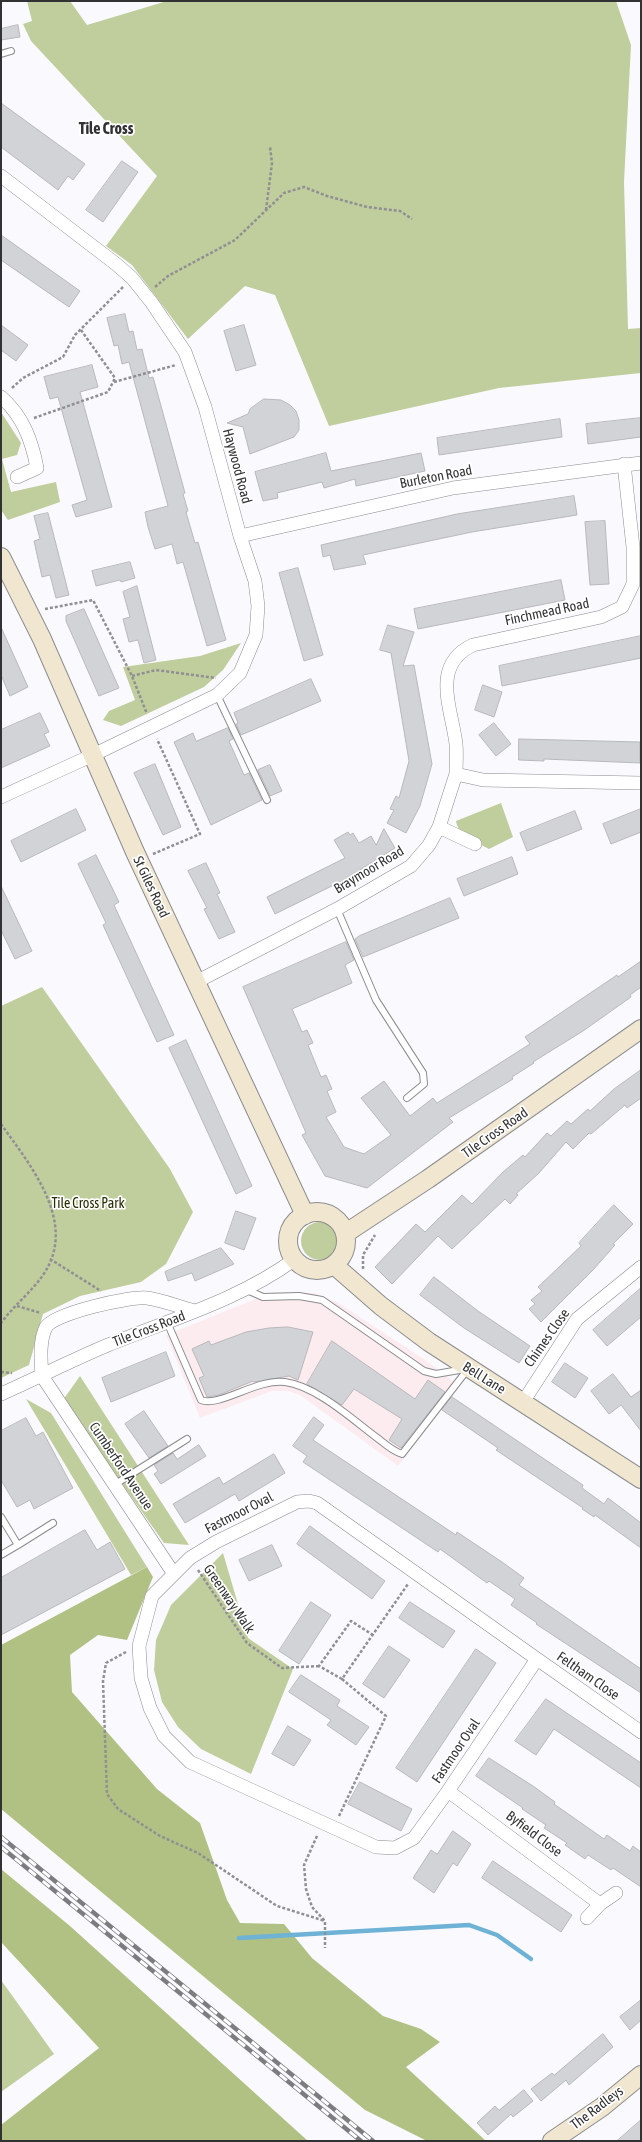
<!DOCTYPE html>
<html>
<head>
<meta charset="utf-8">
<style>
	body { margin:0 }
	#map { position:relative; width:642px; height:2142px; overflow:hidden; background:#fafafe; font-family:"Asap Condensed",sans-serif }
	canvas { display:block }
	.frame { position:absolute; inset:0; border:2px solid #323234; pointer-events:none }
</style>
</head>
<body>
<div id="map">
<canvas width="642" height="2142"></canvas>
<div class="frame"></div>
</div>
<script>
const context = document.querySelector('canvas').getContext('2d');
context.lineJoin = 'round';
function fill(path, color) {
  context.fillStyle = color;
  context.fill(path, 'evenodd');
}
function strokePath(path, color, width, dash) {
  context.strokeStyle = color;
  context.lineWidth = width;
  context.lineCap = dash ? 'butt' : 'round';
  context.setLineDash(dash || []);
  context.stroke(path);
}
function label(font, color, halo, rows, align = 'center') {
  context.font = font + ' "Asap Condensed",sans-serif';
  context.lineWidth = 3.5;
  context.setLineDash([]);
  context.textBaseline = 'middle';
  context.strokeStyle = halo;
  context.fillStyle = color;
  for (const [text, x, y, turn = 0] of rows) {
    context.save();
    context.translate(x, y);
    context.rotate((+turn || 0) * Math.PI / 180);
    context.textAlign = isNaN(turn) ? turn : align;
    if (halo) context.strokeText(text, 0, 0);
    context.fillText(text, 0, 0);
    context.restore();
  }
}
fill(new Path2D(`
	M 273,1292 L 315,1293 L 337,1302 L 424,1359 L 460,1386 L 398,1466 L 300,1395 L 288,1391 L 272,1391 L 200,1418 L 166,1335 Z`), '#fcecef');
fill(new Path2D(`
	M 27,1 L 70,1 L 87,25 L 167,1 L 616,1 L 631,45 L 624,182 L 628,329 L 641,328 L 641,373 L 499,388 L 329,426 L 275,295 L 245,286 L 188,339 L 132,265 L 106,246 L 157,176 L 31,41 L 23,24 L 32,21 Z
	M 1,412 L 21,443 L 17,455 L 2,459 L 11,492 L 56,482 L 60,502 L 8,520 L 1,510 Z
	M 241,643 L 223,670 L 204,687 L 121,726 L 103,720 L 109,711 L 135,700 L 123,667 L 200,656 Z
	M 501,803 L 513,837 L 489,849 C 477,842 458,836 456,821 Z
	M 42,987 L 170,1169 L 193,1212 L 166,1264 L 141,1282 L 80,1296 L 43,1314 L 29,1365 L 1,1378 L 1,1006 Z
	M301 1241a19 19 0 1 1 38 0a19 19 0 1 1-38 0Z
	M 80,1376 L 189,1545 L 164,1543 L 63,1400 Z
	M 26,1399 L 51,1413 L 147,1567 L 131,1575 Z
	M 223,1553 L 248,1638 L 293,1669 L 251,1774 L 201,1749 L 178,1727 L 162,1702 L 154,1670 L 156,1640 L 171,1605 Z
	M 1,1980 L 54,2054 L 1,2092 Z`), '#c0cd9c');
fill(new Path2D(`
	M 147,1567 L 153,1577 L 127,1640 L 98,1635 L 70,1655 L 72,1692 L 157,1789 L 200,1823 L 227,1900 L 240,1923 L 284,1924 L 312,1958 L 383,2016 L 421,2029 L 440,2042 L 406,2067 L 486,2141 L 427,2141 L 365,2110 L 1,1809 L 1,1645 Z
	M 1,1869 L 70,1926 L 308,2141 L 1,2141 L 1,2125 L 99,2048 L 1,1942 Z`), '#b1c183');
strokePath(new Path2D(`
	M 239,1938 L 469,1925 L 497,1935 L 531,1959`), '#6eb2d5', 4.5);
const building = new Path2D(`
	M 18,25 L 20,37 L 1,40 L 1,29 Z
	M 1,103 L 85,164 L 73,180 L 68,176 L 58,190 L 1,147 Z
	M 122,161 L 138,172 L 103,222 L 86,210 Z
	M 1,235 L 80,291 L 69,307 L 1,260 Z
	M 125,314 L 129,332 L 133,331 L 137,350 L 142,349 L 149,378 L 153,377 L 185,493 L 183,494 L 188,511 L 186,512 L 195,543 L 198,542 L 226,640 L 207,646 L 183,562 L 177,564 L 172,544 L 155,549 L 148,527 L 145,512 L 168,506 L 129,362 L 122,364 L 118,345 L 114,346 L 107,318 Z
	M 1,325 L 28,345 L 16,361 L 1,350 Z
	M 244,325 L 256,365 L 236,371 L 224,331 Z
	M 92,365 L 98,387 L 80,392 L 112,507 L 76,517 L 72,505 L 87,500 L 58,397 L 50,399 L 44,377 Z
	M 264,399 L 281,400 L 290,405 L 296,411 L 299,420 L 299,430 L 294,437 L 250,454 L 243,427 L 227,423 L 248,414 L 250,409 Z
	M 641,418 L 641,437 L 588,444 L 586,424 Z
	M 560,419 L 562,437 L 439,455 L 437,438 Z
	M 326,453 L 331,471 L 421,453 L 425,471 L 356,486 L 355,479 L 324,488 L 322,482 L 277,493 L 278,498 L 263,501 L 255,472 Z
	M 574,496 L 577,515 L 472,532 L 363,555 L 366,564 L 334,570 L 330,555 L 323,557 L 321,545 L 457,514 Z
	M 48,513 L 69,595 L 56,598 L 50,575 L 42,577 L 34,541 L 40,539 L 34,516 Z
	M 605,521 L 609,584 L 590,585 L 585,522 Z
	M 130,562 L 135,578 L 121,582 L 120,580 L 96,586 L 92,571 Z
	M 298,568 L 323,655 L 304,661 L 279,573 Z
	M 561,580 L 565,600 L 418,629 L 414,609 Z
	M 137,586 L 156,660 L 144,663 L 138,640 L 129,642 L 123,619 L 130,617 L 123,592 Z
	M 84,609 L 119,688 L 99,696 L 66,621 L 66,616 Z
	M 388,625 L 414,632 L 403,666 L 414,665 L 432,764 L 420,806 L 406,833 L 387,823 L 394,810 L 390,809 L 396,796 L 399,798 L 409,761 L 391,653 L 380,650 Z
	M 1,627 L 28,687 L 10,696 L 1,675 Z
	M 641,636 L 641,658 L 502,686 L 499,666 Z
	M 311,679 L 321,701 L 241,735 L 236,724 L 238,723 L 234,713 Z
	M 483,685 L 502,692 L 494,717 L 475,710 Z
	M 40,713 L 49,732 L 44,734 L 50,746 L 1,768 L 1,730 Z
	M 494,723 L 511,744 L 496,756 L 479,735 Z
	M 228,728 L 233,739 L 229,741 L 244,775 L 249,773 L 262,800 L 211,825 L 174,742 L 193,733 L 196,741 Z
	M 519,739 L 640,742 L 640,763 L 544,759 L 544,761 L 519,760 Z
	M 155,764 L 181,827 L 163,835 L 134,773 Z
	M 270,765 L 282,791 L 270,796 L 258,770 Z
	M 76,809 L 86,830 L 21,862 L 11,841 Z
	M 641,809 L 641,832 L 611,844 L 603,824 Z
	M 575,811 L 582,829 L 527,851 L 520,833 Z
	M 384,829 L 395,848 L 342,881 L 275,914 L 267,897 L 345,858 L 334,840 L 348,832 L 350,835 L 353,833 L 359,843 L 371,836 L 376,845 Z
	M 96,855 L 119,902 L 114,905 L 174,1035 L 157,1042 L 103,925 L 106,923 L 78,864 Z
	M 512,857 L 518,874 L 464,896 L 457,879 Z
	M 206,863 L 220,893 L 217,894 L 235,932 L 219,939 L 204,909 L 207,908 L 188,871 Z
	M 1,886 L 32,951 L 15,959 L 1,930 Z
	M 450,898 L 459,918 L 363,957 L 355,939 L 359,936 Z
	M 346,942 L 354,960 L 345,965 L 352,983 L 292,1009 L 302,1032 L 307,1030 L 313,1043 L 308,1045 L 321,1077 L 326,1075 L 332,1089 L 327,1091 L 336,1112 L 326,1117 L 344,1147 L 364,1154 L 391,1135 L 361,1098 L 384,1081 L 410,1116 L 433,1098 L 437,1103 L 530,1044 L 525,1037 L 617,975 L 618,977 L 641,961 L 641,987 L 630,995 L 631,997 L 583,1031 L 533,1062 L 534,1063 L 512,1077 L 513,1079 L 449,1118 L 453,1122 L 367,1188 L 325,1176 L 302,1135 L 306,1133 L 243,987 Z
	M 186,1040 L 252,1186 L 236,1194 L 169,1048 Z
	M 641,1070 L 641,1098 L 627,1108 L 625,1105 L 591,1134 L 589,1133 L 573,1149 L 566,1142 L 539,1173 L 516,1194 L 518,1195 L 510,1204 L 505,1199 L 452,1249 L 438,1236 L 392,1284 L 375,1267 L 416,1224 L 425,1232 L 462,1195 L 472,1204 L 503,1172 L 523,1155 L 525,1157 L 547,1133 L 551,1136 L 567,1121 L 571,1124 L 588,1109 L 590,1111 L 614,1089 Z
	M 614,1205 L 633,1224 L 613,1244 L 615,1245 L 593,1270 L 541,1322 L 529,1309 L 535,1304 L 531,1300 L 542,1291 L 538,1287 L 581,1246 L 579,1243 Z
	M 236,1211 L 256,1218 L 244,1250 L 225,1243 Z
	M 221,1248 L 234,1264 L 195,1281 L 192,1273 L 168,1281 L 165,1272 Z
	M 434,1277 L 478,1311 L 530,1346 L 519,1363 L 464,1328 L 420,1295 Z
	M 641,1288 L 641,1317 L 607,1346 L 593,1330 Z
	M 288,1327 L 313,1332 L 298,1380 L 289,1376 L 254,1382 L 253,1381 L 219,1395 L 207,1397 L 199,1378 L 204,1376 L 192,1349 L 209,1341 L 211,1345 L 246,1332 L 269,1328 Z
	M 332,1341 L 415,1399 L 428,1380 L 445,1392 L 401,1448 L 389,1440 L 402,1419 L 354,1389 L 342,1405 L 307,1384 Z
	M 166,1352 L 175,1376 L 111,1402 L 102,1378 Z
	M 565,1363 L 588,1378 L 575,1398 L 552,1382 Z
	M 613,1374 L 631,1397 L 641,1390 L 641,1431 L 621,1405 L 609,1414 L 591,1391 Z
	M 452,1397 L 583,1485 L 582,1488 L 604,1504 L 608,1498 L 641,1523 L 641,1548 L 595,1515 L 594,1517 L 582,1509 L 583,1508 L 496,1450 L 498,1448 L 442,1410 Z
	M 144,1411 L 168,1446 L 149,1458 L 125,1424 Z
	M 314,1417 L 324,1425 L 313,1440 L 456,1535 L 457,1532 L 502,1562 L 524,1578 L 519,1585 L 641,1669 L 641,1693 L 536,1624 L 537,1623 L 511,1605 L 515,1599 L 489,1581 L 487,1583 L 440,1549 L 438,1552 L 303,1462 L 307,1456 L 293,1446 Z
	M 26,1418 L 36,1436 L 43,1432 L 73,1488 L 34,1509 L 30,1500 L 17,1507 L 1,1480 L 1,1431 Z
	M 199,1445 L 206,1456 L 161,1484 L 154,1474 L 158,1471 L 154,1465 L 173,1453 L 177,1459 Z
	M 274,1454 L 285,1473 L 239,1501 L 235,1494 L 185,1523 L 173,1504 L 219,1477 L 223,1484 Z
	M 310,1526 L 385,1581 L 372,1599 L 297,1544 Z
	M 85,1530 L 97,1550 L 110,1542 L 125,1569 L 1,1635 L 1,1578 Z
	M 272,1545 L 282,1566 L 249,1581 L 239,1560 Z
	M 311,1602 L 331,1615 L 299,1664 L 279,1651 Z
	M 410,1602 L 455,1631 L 443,1648 L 399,1618 Z
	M 389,1646 L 410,1660 L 384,1698 L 363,1684 Z
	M 476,1649 L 496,1663 L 417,1782 L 396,1768 Z
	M 301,1675 L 340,1700 L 337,1706 L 369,1727 L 356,1745 L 327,1725 L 331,1720 L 289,1692 Z
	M 546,1699 L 641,1763 L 641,1788 L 554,1729 L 536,1755 L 515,1741 Z
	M 288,1726 L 311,1740 L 294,1766 L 272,1754 Z
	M 489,1758 L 533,1786 L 555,1802 L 554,1804 L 604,1839 L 607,1835 L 630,1851 L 633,1846 L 641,1852 L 641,1887 L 613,1868 L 611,1870 L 588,1855 L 585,1859 L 565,1845 L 567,1843 L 544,1828 L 546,1825 L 522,1809 L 523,1808 L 476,1776 Z
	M 360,1782 L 412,1809 L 401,1831 L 348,1804 Z
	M 453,1831 L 471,1844 L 457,1866 L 453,1863 L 434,1893 L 413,1878 L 431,1850 L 437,1854 Z
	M 493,1861 L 572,1915 L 561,1932 L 482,1878 Z
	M 641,2000 L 641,2020 L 630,2030 L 620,2017 Z
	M 603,2034 L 613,2047 L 569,2085 L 566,2080 L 541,2101 L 531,2089 L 552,2073 L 554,2075 Z
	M 524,2090 L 533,2101 L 513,2117 L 511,2114 L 488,2135 L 477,2123 L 495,2106 L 499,2110 Z
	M 641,2120 L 641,2141 L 617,2141 Z`);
fill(building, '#d2d3d6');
strokePath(building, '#b9b9bc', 1);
const lane = new Path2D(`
	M 1,54 L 11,51
	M 217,695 L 267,800
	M 337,909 L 376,1000 L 423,1073 L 424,1084 L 407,1098
	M 247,1290 L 263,1297 L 299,1296 L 322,1300 L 424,1371 L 436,1374 L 465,1369
	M 167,1322 L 201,1400 C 218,1408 258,1378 285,1382 C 316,1386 352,1419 376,1437 C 384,1443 392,1451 402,1454 L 468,1369
	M 114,1485 L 187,1439
	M 1,1517 L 18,1545 L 1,1555
	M 18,1545 L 53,1523`);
const street = new Path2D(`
	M 1,176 L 116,264 L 132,278 L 152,303 L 185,352 L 205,407 L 240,536 L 255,581 L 258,606 L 256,635 L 240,673 L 217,695 L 93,755 L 1,797
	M 1,397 C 23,416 32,441 37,468 L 17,477
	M 240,536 L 453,488 L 641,463
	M 456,774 C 456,764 457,754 456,744 C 452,709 430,665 473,645 L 601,617 L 622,607 L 633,584 L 633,547 L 624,464
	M 439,827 L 475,844
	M 196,982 L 337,909 L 411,866 L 429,845 L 439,827 L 456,774 L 483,780 L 641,783
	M 42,1376 L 174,1574
	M 42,1376 C 41,1361 39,1341 46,1327 C 55,1313 130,1296 147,1298 C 163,1300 179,1307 195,1311
	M 1,1394 C 37,1378 72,1360 108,1345 C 172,1319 239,1300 295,1259
	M 523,1402 L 577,1319 L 641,1267
	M 309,1501 L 317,1503 L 537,1659 L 448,1791 L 414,1838 L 395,1848 L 376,1847 L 190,1762 L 164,1736 L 150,1708 L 141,1678 L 139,1646 L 152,1596 L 190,1558 L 216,1542 L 297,1502 Z
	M 537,1659 L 641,1732
	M 448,1791 L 600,1904
	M 587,1918 L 600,1904 L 616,1893`);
const secondary = new Path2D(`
	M 1,557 L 42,639 L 135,852 L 305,1215
	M288 1241a29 29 0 1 1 58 0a29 29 0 1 1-58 0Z
	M 346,1233 L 428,1179 L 641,1029
	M 334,1265 L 381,1306 L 429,1342 L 641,1479
	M 552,2141 L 602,2107 L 641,2075`);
strokePath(lane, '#8b8c8f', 8);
strokePath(street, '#8b8c8f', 14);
strokePath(secondary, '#8b8c8f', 20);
strokePath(new Path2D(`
	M 266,210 L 272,163 L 270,147
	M 155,287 L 168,276 L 235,240 L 284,193 L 304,187 L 327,196 L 367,207 L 400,211 L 412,219
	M 114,382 L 176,365
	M 12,388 L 23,378 L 63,357 L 75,335 L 123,287
	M 34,418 L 108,392 L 115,378 L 81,330
	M 45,609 L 93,600 L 132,676 L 147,714
	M 132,676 L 156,670 L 216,678
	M 153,854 L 200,834 L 157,739
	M 1,1124 C 30,1165 77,1221 45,1272 C 33,1291 14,1305 1,1323
	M 50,1259 L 101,1291
	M 363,1269 L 363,1255 L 375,1235
	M 17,1306 L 41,1313
	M 1,1372 L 12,1373
	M 198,1570 L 247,1643 L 282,1668 L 319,1666
	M 126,1652 L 106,1663 L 103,1681 L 107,1794 L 118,1809 L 160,1836 L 198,1853 L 277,1906 L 325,1921
	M 342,1679 L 319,1666 L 351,1621 L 373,1635
	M 339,1816 L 386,1716 L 342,1679 L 408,1584
	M 317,1836 L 304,1865 L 306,1889 L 312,1907 L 325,1921 L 325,1948`), '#909093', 2.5, [3, 2]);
strokePath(lane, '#fff', 6);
strokePath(street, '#fff', 13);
strokePath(secondary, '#f1e7d0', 18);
const rail = new Path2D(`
	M 1,1837 L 373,2141
	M 1,1847 L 361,2141`);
strokePath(rail, '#7d7d80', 4.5);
strokePath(rail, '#fff', 3, [9]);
label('14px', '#323234', '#fff', [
	["Haywood Road",237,466,75],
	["Burleton Road",436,477,-11],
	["Finchmead Road",547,612,-12],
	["Braymoor Road",369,870,-31],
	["St Giles Road",151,887,65],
	["Tile Cross Road",495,1133,-35],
	["Tile Cross Road",149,1329,-21],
	["Chimes Close",547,1338,-55],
	["Bell Lane",484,1378,32],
	["Cumberford Avenue",121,1466,56],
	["Fastmoor Oval",239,1513,-27],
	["Greenway Walk",229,1599,56],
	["Feltham Close",588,1676,35],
	["Fastmoor Oval",456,1751,-56],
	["Byfield Close",534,1834,37],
	["The Radleys",597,2108,-37]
]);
label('14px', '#252e00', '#fff', [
	["Tile Cross Park",88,1204]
]);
label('bold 16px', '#323234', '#fff', [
	["Tile Cross",106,129]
]);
</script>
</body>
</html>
